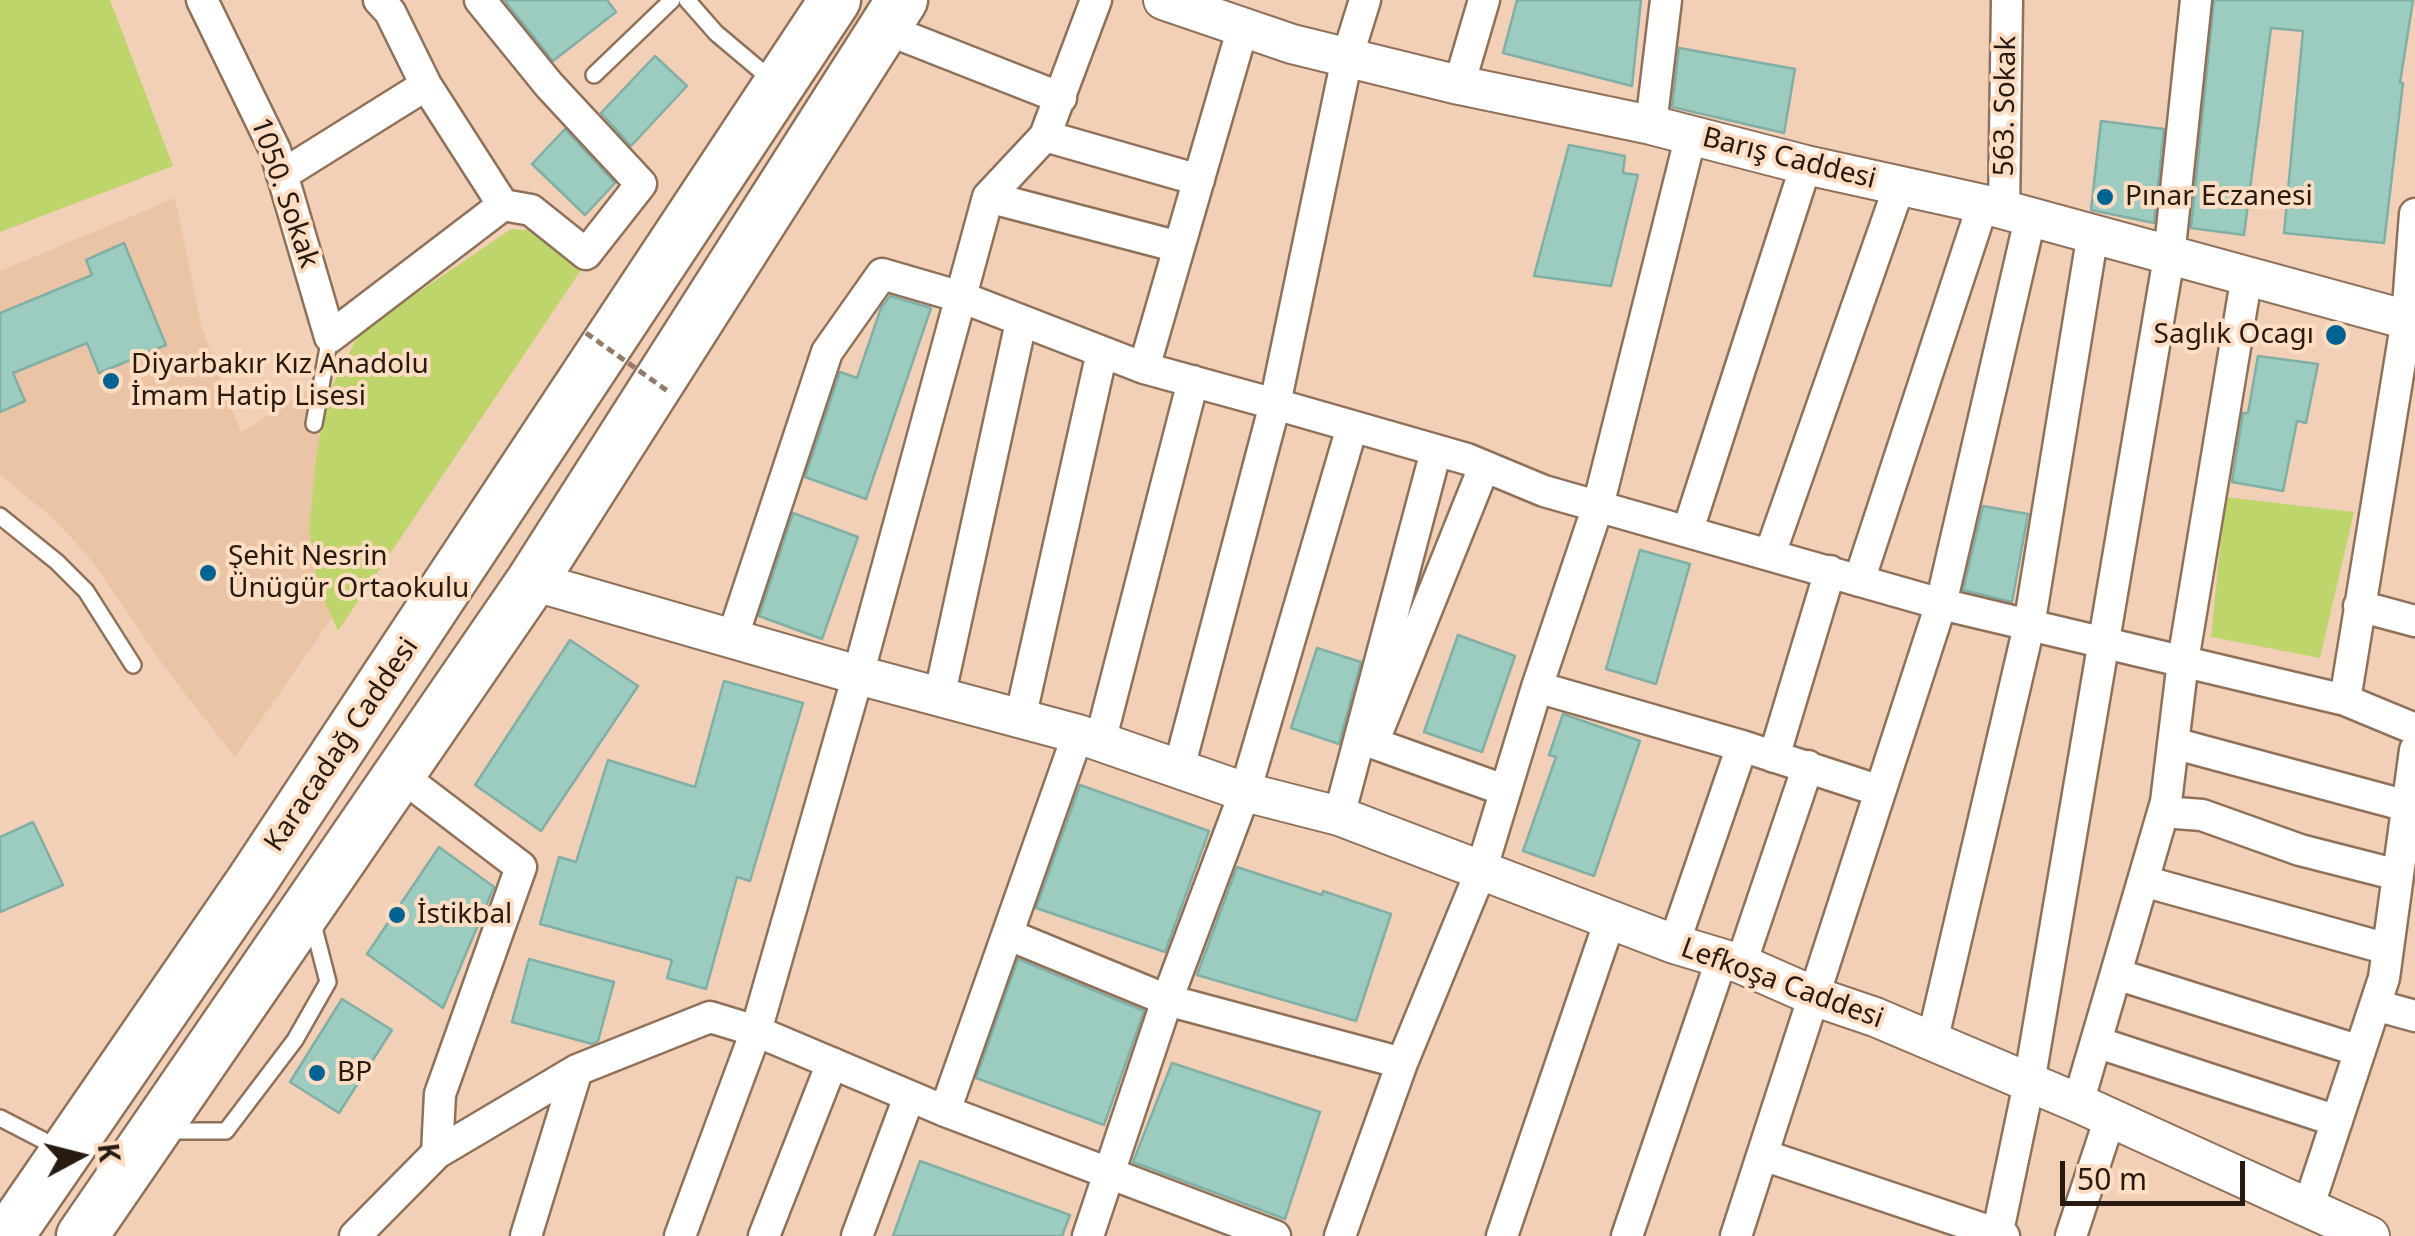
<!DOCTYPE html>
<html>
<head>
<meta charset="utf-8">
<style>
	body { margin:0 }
	#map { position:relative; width:2415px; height:1236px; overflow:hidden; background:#f1d0b7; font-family:"Noto Sans",sans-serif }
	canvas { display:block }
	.north { position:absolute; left:30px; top:1106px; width:100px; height:100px; -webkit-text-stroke:8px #ffddc3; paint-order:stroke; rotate:83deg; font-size:28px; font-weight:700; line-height:40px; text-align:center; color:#261a11 }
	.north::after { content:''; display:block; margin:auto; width:35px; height:45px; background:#261a11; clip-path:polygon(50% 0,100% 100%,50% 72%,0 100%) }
	.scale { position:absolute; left:2060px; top:1161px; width:185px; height:45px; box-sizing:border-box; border:5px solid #261a11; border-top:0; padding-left:12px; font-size:30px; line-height:35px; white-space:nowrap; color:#261a11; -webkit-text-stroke:8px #ffddc3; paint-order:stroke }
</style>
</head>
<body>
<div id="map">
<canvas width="2415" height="1236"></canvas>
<div class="north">K</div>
<div class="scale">50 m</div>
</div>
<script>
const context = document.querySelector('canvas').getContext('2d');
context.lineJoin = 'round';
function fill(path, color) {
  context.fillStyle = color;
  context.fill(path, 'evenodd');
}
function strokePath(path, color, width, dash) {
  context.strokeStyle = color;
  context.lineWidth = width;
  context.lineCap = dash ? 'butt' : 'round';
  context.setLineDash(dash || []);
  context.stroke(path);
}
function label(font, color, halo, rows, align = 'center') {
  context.font = font + ' "Noto Sans",sans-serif';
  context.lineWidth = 8;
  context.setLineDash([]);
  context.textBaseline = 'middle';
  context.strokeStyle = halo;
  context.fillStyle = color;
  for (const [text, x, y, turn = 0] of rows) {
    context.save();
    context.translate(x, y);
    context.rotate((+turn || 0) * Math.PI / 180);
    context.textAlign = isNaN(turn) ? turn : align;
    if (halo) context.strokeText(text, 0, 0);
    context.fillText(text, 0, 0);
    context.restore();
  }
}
fill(new Path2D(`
	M 175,198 L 202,328 L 241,433 L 306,391 L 326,398 L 316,458 L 309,529 L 317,585 L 332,618 L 235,757 L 168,672 L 92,561 L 54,519 L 0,475 L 0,271 Z`), '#ebc4a6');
fill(new Path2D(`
	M 0,0 L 110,0 L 173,166 L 0,232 Z
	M 511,229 L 546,231 L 581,270 L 338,631 L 317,585 L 309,529 L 316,458 L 326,398 L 360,332 Z
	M 2225,497 L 2354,512 L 2320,658 L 2211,637 Z`), '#bed56c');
const building = new Path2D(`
	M 504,0 L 607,0 L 616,12 L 553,61 Z
	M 1517,0 L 1641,0 L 1632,86 L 1503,53 Z
	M 2214,0 L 2413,0 L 2400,83 L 2403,83 L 2384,243 L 2284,233 L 2303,31 L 2271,28 L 2244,235 L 2191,228 Z
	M 1679,48 L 1795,69 L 1784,133 L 1672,107 Z
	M 655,56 L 687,86 L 631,146 L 601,113 Z
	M 2101,121 L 2164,129 L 2154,223 L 2091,210 Z
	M 565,129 L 615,183 L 585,215 L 532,164 Z
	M 1569,145 L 1625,156 L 1623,173 L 1638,175 L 1611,286 L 1534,276 Z
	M 124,243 L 166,345 L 99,373 L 87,343 L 13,373 L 25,401 L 0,412 L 0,313 L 92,275 L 86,260 Z
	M 890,296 L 931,308 L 866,499 L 805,477 L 840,372 L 857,378 L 881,308 Z
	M 2258,356 L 2318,364 L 2306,423 L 2297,421 L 2283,491 L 2232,482 L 2243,413 L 2248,413 Z
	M 1983,506 L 2028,514 L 2012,602 L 1963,590 Z
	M 793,513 L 858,537 L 822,639 L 759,616 Z
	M 1640,550 L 1690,564 L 1656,684 L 1606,669 Z
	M 1458,635 L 1515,656 L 1482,752 L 1424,732 Z
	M 570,640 L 638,686 L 541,831 L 475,785 Z
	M 1317,648 L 1361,662 L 1339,744 L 1291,728 Z
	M 724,681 L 803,703 L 750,881 L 737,877 L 706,989 L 667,978 L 672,960 L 540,924 L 559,857 L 576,862 L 608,760 L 695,787 Z
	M 1563,714 L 1640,741 L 1594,876 L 1523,851 L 1556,757 L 1549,755 Z
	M 1080,785 L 1209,831 L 1165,952 L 1036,908 Z
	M 33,822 L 63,885 L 0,912 L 0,837 Z
	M 439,847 L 494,887 L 443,1008 L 367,954 Z
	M 1237,867 L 1322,895 L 1323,891 L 1391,914 L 1356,1021 L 1197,975 Z
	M 529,959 L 614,982 L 598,1041 L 592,1044 L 512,1022 Z
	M 1018,959 L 1144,1011 L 1104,1125 L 976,1078 Z
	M 342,999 L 392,1030 L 339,1113 L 290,1082 Z
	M 1172,1063 L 1320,1112 L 1285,1219 L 1133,1162 Z
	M 920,1161 L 1070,1215 L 1062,1236 L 893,1236 Z`);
fill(building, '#9ccbc0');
strokePath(building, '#82afa5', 2.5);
const service = new Path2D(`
	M 687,0 L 716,33 L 773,81
	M 594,75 L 672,0
	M 314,424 L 330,337
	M 0,516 L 57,562 L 86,591 L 133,665
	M 0,1118 L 60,1149
	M 164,1131 L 226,1131 L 295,1040 L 328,982 L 312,920`);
const minor = new Path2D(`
	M 202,0 L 275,150 L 330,337 L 503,205 L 531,210 L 586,254 L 641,184 L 549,85 L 480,0
	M 379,0 L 390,12 L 426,85 L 503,205
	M 883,28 L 1061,98
	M 1459,85 L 1484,0
	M 1651,125 L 1666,0
	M 1045,136 L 1199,180
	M 282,175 L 426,85
	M 988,197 L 1179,247
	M 2004,212 L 2007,0
	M 1144,368 L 1243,27
	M 1484,467 L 1373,743 L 1504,790
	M 1688,530 L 1806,165
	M 1770,554 L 1899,187
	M 1859,581 L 1983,204
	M 2359,606 L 2415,621
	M 732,639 L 827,352 L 882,274 L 961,297 L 1144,368 L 1275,404 L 1347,58 L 1365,0
	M 1537,687 L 1742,746 L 1880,791
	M 939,698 L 1021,322
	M 2345,700 L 2415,729
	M 1020,719 L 1102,352
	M 1100,742 L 1193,381
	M 2173,743 L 2407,806
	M 1774,757 L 1830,571
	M 1179,768 L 1275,404 L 1467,459 L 1544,491 L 1941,604 L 2345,700 L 2407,319 L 2415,214
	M 399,774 L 521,867 L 440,1094 L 437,1153
	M 2163,812 L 2202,815 L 2300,850 L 2398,875
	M 1339,816 L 1436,451
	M 2143,881 L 2388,949
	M 1009,935 L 1167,1000 L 1402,1063
	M 1674,944 L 1742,746
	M 1741,964 L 1808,766
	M 2116,974 L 2360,1051
	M 2375,1005 L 2415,1016
	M 1932,1042 L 2029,626 L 2093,233
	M 2096,1042 L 2337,1121
	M 577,1070 L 710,1017 L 756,1031 L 858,675 L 988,197 L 1045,136 L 1096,0
	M 2078,1103 L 2166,802 L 2183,661 L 2247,275
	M 945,1111 L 1078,734
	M 1763,1155 L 2004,1236
	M 2308,1208 L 2384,978 L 2415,750
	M 355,1236 L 437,1153 L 577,1070 L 526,1236
	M 680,1236 L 756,1031 L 945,1111 L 1275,1236
	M 764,1236 L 832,1063
	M 857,1236 L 909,1097
	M 1088,1236 L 1167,1000 L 1245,792 L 1352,427
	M 1340,1236 L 1402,1063 L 1481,871 L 1537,687 L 1598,506 L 1691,135
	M 1502,1236 L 1610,920
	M 1627,1236 L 1722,958
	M 1736,1236 L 1941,604 L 2030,219
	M 1997,1236 L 2029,1083 L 2169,257 L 2196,0
	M 2071,1236 L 2110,1118`);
const tertiary = new Path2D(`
	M 1163,0 L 1292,44 L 1459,85 L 1651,125 L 1806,165 L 1983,204 L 2415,322
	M 532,581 L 858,675 L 1078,734 L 1245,792 L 1339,816 L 1674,944 L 1741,964 L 1816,997 L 1875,1017 L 2078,1103 L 2370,1236`);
const trunk = new Path2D(`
	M 8,1236 L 252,881 L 835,0
	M 82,1236 L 532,581 L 902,0`);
strokePath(service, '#8f715a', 20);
strokePath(minor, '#8f715a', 35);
strokePath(tertiary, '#8f715a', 42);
strokePath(trunk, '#8f715a', 55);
strokePath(service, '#fff', 15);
strokePath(minor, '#fff', 30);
strokePath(tertiary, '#fff', 38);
strokePath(trunk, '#fff', 50);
strokePath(new Path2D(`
	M 586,333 L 669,392`), '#927b69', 5, [8, 5]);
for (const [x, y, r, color] of [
	[2105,197,10,"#006392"],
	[2336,335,12,"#006392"],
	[111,381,10,"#006392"],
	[208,573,10,"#006392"],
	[397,915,10,"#006392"],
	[317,1073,10,"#006392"]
]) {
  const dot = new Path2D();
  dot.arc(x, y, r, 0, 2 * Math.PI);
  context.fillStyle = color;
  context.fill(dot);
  strokePath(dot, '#ffddc3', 4);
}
label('28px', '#261a11', '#ffddc3', [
	["563. Sokak",2006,106,-89],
	["Barış Caddesi",1789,159,14],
	["1050. Sokak",284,193,71],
	["Karacadağ Caddesi",342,745,-56],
	["Lefkoşa Caddesi",1782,984,20]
]);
label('28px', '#261a11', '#ffddc3', [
	["Pınar Eczanesi",2125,197],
	["Saglık Ocagı",2314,335,"right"],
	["Diyarbakır Kız Anadolu",131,365],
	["İmam Hatip Lisesi",131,397],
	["Şehit Nesrin",228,557],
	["Ünügür Ortaokulu",228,589],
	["İstikbal",417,915],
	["BP",337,1073]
], 'left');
</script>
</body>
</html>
